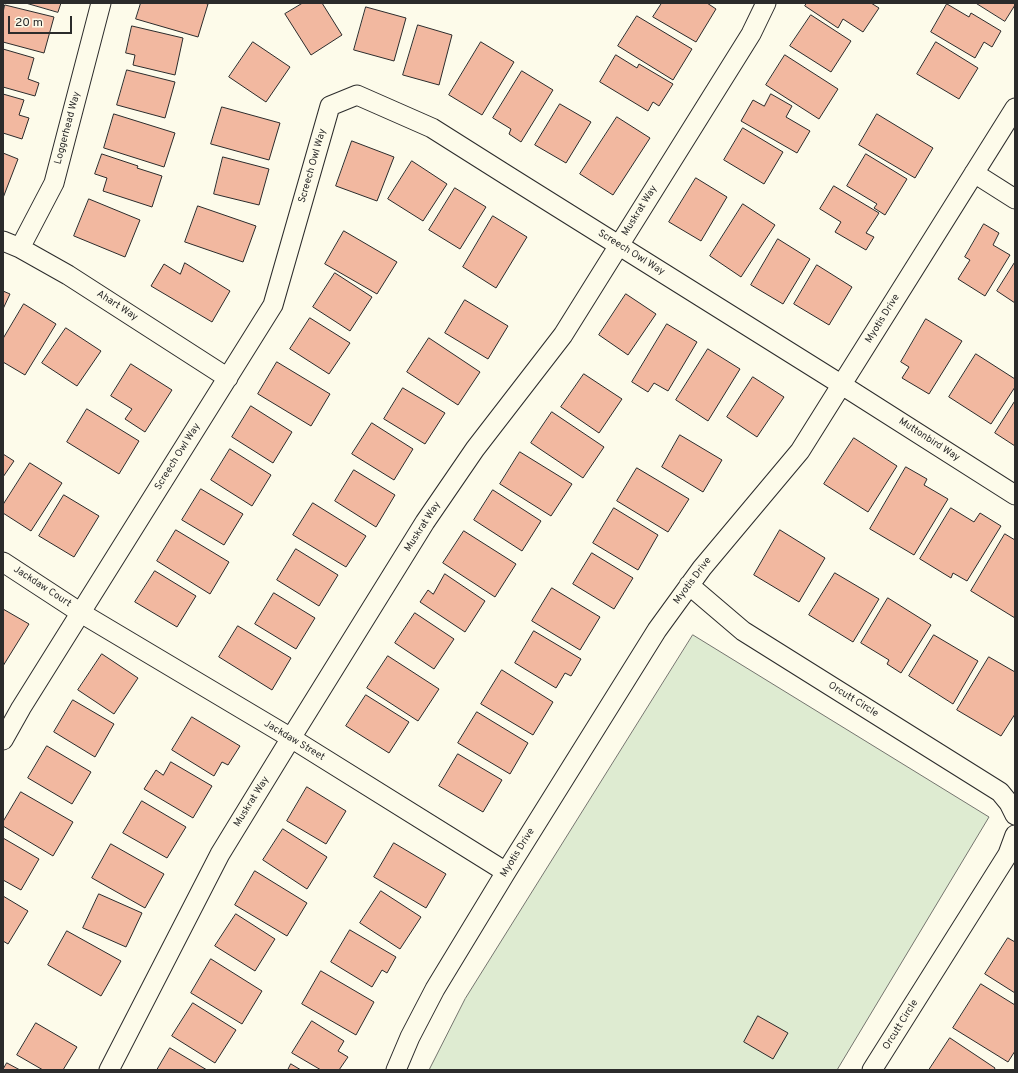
<!DOCTYPE html>
<html>
<head>
<meta charset="utf-8">
<style>
	body { margin:0 }
	#map { position:relative; width:1018px; height:1073px; overflow:hidden; background:#fdfbea; font-family:Overpass,sans-serif }
	canvas { display:block }
	.frame { position:absolute; inset:0; border:4px solid #2b2b2b; pointer-events:none }
	.scale { position:absolute; left:8px; top:16px; width:64px; height:18px; box-sizing:border-box; border:2px solid #2b2b2b; border-top:0; padding-left:5px; font-size:12px; line-height:14px; white-space:nowrap; color:#2b2b2b; -webkit-text-stroke:3px #fdfbea; paint-order:stroke }
</style>
</head>
<body>
<div id="map">
<canvas width="1018" height="1073"></canvas>
<div class="frame"></div>
<div class="scale">20 m</div>
</div>
<script>
const context = document.querySelector('canvas').getContext('2d');
context.lineJoin = 'round';
function fill(path, color) {
  context.fillStyle = color;
  context.fill(path, 'evenodd');
}
function strokePath(path, color, width, dash) {
  context.strokeStyle = color;
  context.lineWidth = width;
  context.lineCap = dash ? 'butt' : 'round';
  context.setLineDash(dash || []);
  context.stroke(path);
}
function label(font, color, halo, rows, align = 'center') {
  context.font = font + ' Overpass,sans-serif';
  context.lineWidth = 3;
  context.setLineDash([]);
  context.textBaseline = 'middle';
  context.strokeStyle = halo;
  context.fillStyle = color;
  for (const [text, x, y, turn = 0] of rows) {
    context.save();
    context.translate(x, y);
    context.rotate((+turn || 0) * Math.PI / 180);
    context.textAlign = isNaN(turn) ? turn : align;
    if (halo) context.strokeText(text, 0, 0);
    context.fillText(text, 0, 0);
    context.restore();
  }
}
const green = new Path2D(`
	M 693,635 L 989,817 L 837,1070 L 429,1070 L 465,999 Z`);
fill(green, '#deebd1');
strokePath(green, '#74746e', 1);
const building = new Path2D(`
	M 26,3 L 61,3 L 58,12 Z
	M 141,3 L 204,3 L 208,4 L 198,37 L 136,19 Z
	M 303,3 L 322,3 L 342,35 L 311,55 L 285,14 Z
	M 662,3 L 707,3 L 716,9 L 696,42 L 653,17 Z
	M 807,3 L 871,3 L 879,8 L 863,32 L 843,19 L 838,28 L 805,6 Z
	M 976,3 L 1015,3 L 1015,5 L 1005,21 Z
	M 947,4 L 969,17 L 971,13 L 1001,31 L 992,47 L 984,42 L 975,58 L 931,32 Z
	M 5,5 L 54,17 L 44,53 L 3,42 L 3,13 Z
	M 366,7 L 406,18 L 394,61 L 354,50 Z
	M 811,15 L 851,41 L 831,72 L 790,46 Z
	M 637,16 L 692,49 L 673,80 L 618,46 Z
	M 418,25 L 452,35 L 439,85 L 403,75 Z
	M 132,26 L 183,38 L 175,75 L 133,65 L 135,55 L 126,53 Z
	M 253,42 L 290,67 L 266,102 L 229,77 Z
	M 481,42 L 514,62 L 482,115 L 449,95 Z
	M 936,42 L 978,68 L 959,99 L 917,74 Z
	M 3,49 L 34,58 L 28,79 L 39,83 L 35,96 L 3,87 Z
	M 616,55 L 637,68 L 639,64 L 673,84 L 659,106 L 653,102 L 648,111 L 600,82 Z
	M 785,55 L 838,89 L 819,119 L 766,85 Z
	M 127,70 L 175,82 L 165,118 L 117,105 Z
	M 522,71 L 553,90 L 521,142 L 509,134 L 511,129 L 493,118 Z
	M 3,94 L 24,100 L 19,115 L 29,118 L 22,139 L 3,133 Z
	M 771,94 L 792,106 L 786,117 L 810,131 L 797,153 L 741,121 L 753,100 L 764,106 Z
	M 560,104 L 591,122 L 566,163 L 535,145 Z
	M 222,107 L 280,123 L 269,160 L 211,144 Z
	M 114,114 L 175,133 L 164,167 L 104,148 Z
	M 877,114 L 933,148 L 915,178 L 859,145 Z
	M 617,117 L 650,138 L 613,195 L 580,174 Z
	M 743,128 L 783,152 L 764,184 L 724,160 Z
	M 352,141 L 394,157 L 377,201 L 336,186 Z
	M 3,153 L 18,159 L 3,198 Z
	M 102,154 L 138,166 L 137,168 L 162,176 L 152,207 L 103,191 L 107,178 L 95,174 Z
	M 866,154 L 907,179 L 885,215 L 874,208 L 877,204 L 847,186 Z
	M 223,157 L 269,169 L 259,205 L 214,194 Z
	M 412,161 L 447,184 L 423,221 L 388,199 Z
	M 696,178 L 727,197 L 701,241 L 669,222 Z
	M 834,186 L 879,213 L 866,233 L 874,237 L 866,250 L 835,232 L 841,222 L 820,209 Z
	M 455,188 L 486,207 L 460,249 L 429,230 Z
	M 89,199 L 140,220 L 125,257 L 74,236 Z
	M 743,204 L 775,225 L 741,277 L 710,256 Z
	M 198,206 L 256,226 L 243,262 L 185,242 Z
	M 493,216 L 527,237 L 496,288 L 463,267 Z
	M 984,224 L 999,233 L 993,245 L 1010,255 L 985,296 L 958,279 L 970,260 L 965,257 Z
	M 344,231 L 397,262 L 377,294 L 325,264 Z
	M 778,239 L 810,259 L 783,304 L 751,285 Z
	M 1015,262 L 1015,303 L 997,291 Z
	M 185,263 L 230,291 L 212,322 L 151,286 L 164,264 L 180,274 Z
	M 817,265 L 852,287 L 829,325 L 794,304 Z
	M 335,273 L 372,297 L 350,331 L 313,307 Z
	M 3,291 L 10,294 L 3,309 Z
	M 626,294 L 656,314 L 628,355 L 599,335 Z
	M 465,300 L 508,326 L 488,359 L 445,333 Z
	M 24,304 L 56,324 L 25,375 L 3,362 L 3,339 Z
	M 310,318 L 350,343 L 329,374 L 290,349 Z
	M 926,319 L 962,341 L 929,394 L 902,378 L 909,367 L 901,362 Z
	M 667,324 L 697,342 L 668,391 L 654,383 L 648,392 L 632,382 Z
	M 66,328 L 101,351 L 77,386 L 42,363 Z
	M 429,338 L 480,372 L 458,405 L 407,372 Z
	M 708,349 L 740,369 L 708,421 L 676,400 Z
	M 976,354 L 1015,379 L 1015,387 L 991,424 L 949,397 Z
	M 277,362 L 330,394 L 311,426 L 258,394 Z
	M 131,364 L 172,390 L 145,432 L 125,419 L 132,409 L 111,396 Z
	M 584,374 L 622,399 L 599,433 L 561,407 Z
	M 753,377 L 784,397 L 757,437 L 727,417 Z
	M 403,388 L 445,413 L 425,444 L 384,419 Z
	M 1015,401 L 1015,446 L 995,433 Z
	M 251,406 L 292,432 L 273,463 L 232,437 Z
	M 87,409 L 139,441 L 119,474 L 67,442 Z
	M 552,412 L 604,447 L 583,478 L 531,443 Z
	M 372,423 L 413,449 L 394,480 L 352,454 Z
	M 680,435 L 722,460 L 703,492 L 662,467 Z
	M 854,438 L 897,466 L 868,512 L 824,484 Z
	M 230,449 L 271,475 L 252,506 L 211,480 Z
	M 520,452 L 572,484 L 551,516 L 500,484 Z
	M 3,454 L 14,461 L 3,477 Z
	M 30,463 L 62,483 L 31,531 L 3,513 L 3,505 Z
	M 906,467 L 927,479 L 924,485 L 948,499 L 914,555 L 870,529 Z
	M 637,468 L 689,499 L 668,532 L 617,501 Z
	M 354,470 L 395,495 L 376,527 L 335,501 Z
	M 201,489 L 243,514 L 224,545 L 182,520 Z
	M 493,490 L 541,521 L 522,551 L 474,520 Z
	M 64,495 L 99,516 L 74,557 L 39,536 Z
	M 313,503 L 366,536 L 346,567 L 293,535 Z
	M 614,508 L 658,535 L 638,570 L 593,543 Z
	M 951,508 L 974,522 L 980,513 L 1001,526 L 967,581 L 953,573 L 951,578 L 920,559 Z
	M 176,530 L 229,562 L 210,594 L 157,561 Z
	M 780,530 L 825,558 L 799,602 L 754,575 Z
	M 464,531 L 516,564 L 495,597 L 443,563 Z
	M 1005,534 L 1015,540 L 1015,618 L 971,591 Z
	M 296,549 L 338,575 L 319,606 L 277,580 Z
	M 592,553 L 633,578 L 614,609 L 573,584 Z
	M 155,571 L 196,596 L 177,627 L 135,602 Z
	M 835,573 L 879,599 L 853,642 L 809,615 Z
	M 445,574 L 485,601 L 465,632 L 420,602 L 428,590 L 433,594 Z
	M 552,588 L 600,617 L 580,650 L 532,621 Z
	M 274,593 L 315,618 L 296,649 L 255,624 Z
	M 888,598 L 931,625 L 901,673 L 887,664 L 889,660 L 861,643 Z
	M 3,609 L 29,624 L 3,666 Z
	M 415,613 L 454,639 L 434,669 L 395,643 Z
	M 238,626 L 291,658 L 272,690 L 219,657 Z
	M 534,631 L 581,659 L 571,676 L 565,673 L 556,688 L 515,663 Z
	M 934,635 L 978,661 L 953,704 L 909,676 Z
	M 102,654 L 138,678 L 114,714 L 78,690 Z
	M 388,656 L 439,689 L 418,721 L 367,688 Z
	M 989,657 L 1015,672 L 1015,714 L 1001,736 L 957,710 Z
	M 502,670 L 553,702 L 533,735 L 481,704 Z
	M 366,695 L 409,722 L 389,753 L 346,726 Z
	M 73,700 L 114,724 L 95,757 L 54,732 Z
	M 477,712 L 528,743 L 510,774 L 458,743 Z
	M 192,717 L 240,746 L 228,765 L 222,762 L 214,776 L 172,750 Z
	M 47,746 L 91,772 L 72,804 L 28,778 Z
	M 458,754 L 502,780 L 483,812 L 439,786 Z
	M 171,762 L 212,786 L 193,818 L 144,789 L 156,770 L 163,775 Z
	M 307,787 L 346,811 L 326,844 L 287,821 Z
	M 21,792 L 73,822 L 53,856 L 3,826 L 3,822 Z
	M 142,801 L 186,827 L 167,858 L 123,833 Z
	M 283,829 L 327,857 L 307,889 L 263,860 Z
	M 3,838 L 39,859 L 21,890 L 3,880 Z
	M 394,843 L 446,874 L 426,908 L 374,877 Z
	M 111,844 L 164,874 L 145,908 L 92,878 Z
	M 255,871 L 307,903 L 287,936 L 235,905 Z
	M 381,891 L 421,917 L 400,949 L 360,923 Z
	M 99,894 L 142,913 L 126,947 L 83,928 Z
	M 3,896 L 28,911 L 8,944 L 3,941 Z
	M 236,914 L 275,939 L 255,971 L 215,946 Z
	M 350,930 L 396,957 L 387,973 L 382,970 L 372,987 L 331,962 Z
	M 67,931 L 121,961 L 101,996 L 48,965 Z
	M 1008,938 L 1015,942 L 1015,993 L 985,974 Z
	M 211,959 L 262,991 L 242,1024 L 191,993 Z
	M 321,971 L 374,1002 L 356,1035 L 302,1004 Z
	M 981,984 L 1015,1005 L 1015,1051 L 1008,1062 L 953,1028 Z
	M 193,1003 L 236,1030 L 215,1063 L 172,1036 Z
	M 758,1016 L 788,1033 L 773,1059 L 744,1042 Z
	M 312,1021 L 344,1041 L 338,1051 L 348,1057 L 339,1070 L 321,1070 L 292,1053 Z
	M 36,1023 L 77,1047 L 63,1070 L 43,1070 L 17,1055 Z
	M 950,1038 L 995,1068 L 994,1070 L 929,1070 Z
	M 170,1048 L 207,1070 L 157,1070 Z
	M 7,1063 L 20,1070 L 3,1070 Z
	M 291,1064 L 301,1070 L 288,1070 Z`);
fill(building, '#f2b8a0');
strokePath(building, '#2b2b2b', 1);
const minor = new Path2D(`
	M 974,173 L 1015,199
	M 3,241 L 20,248 L 68,275 L 228,378
	M 20,248 L 54,183 L 101,3
	M 3,562 L 81,613 L 291,738 L 506,872
	M 689,585 L 743,631 L 1000,792 L 1009,803 L 1015,815
	M 3,740 L 21,708 L 273,305 L 330,106 L 357,95 L 432,128 L 508,176 L 842,385 L 1015,495
	M 109,1070 L 220,854 L 291,738 L 425,522 L 475,449 L 563,335 L 751,34 L 766,3
	M 396,1070 L 410,1037 L 435,989 L 506,872 L 657,630 L 702,568 L 800,451 L 1015,108
	M 872,1070 L 1008,854 L 1015,835`);
strokePath(minor, '#2b2b2b', 21);
strokePath(minor, '#fdfbea', 19);
label('10px', '#2b2b2b', '#fdfbea', [
	["Loggerhead Way",68,128,-75],
	["Screech Owl Way",313,166,-74],
	["Muskrat Way",640,211,-58],
	["Screech Owl Way",631,253,32],
	["Ahart Way",117,306,33],
	["Myotis Drive",883,319,-58],
	["Muttonbird Way",929,440,33],
	["Screech Owl Way",178,457,-58],
	["Muskrat Way",423,527,-57],
	["Myotis Drive",693,581,-53],
	["Jackdaw Court",42,587,33],
	["Orcutt Circle",853,700,32],
	["Jackdaw Street",294,741,31],
	["Muskrat Way",252,802,-58],
	["Myotis Drive",518,853,-58],
	["Orcutt Circle",901,1025,-58]
]);
</script>
</body>
</html>
